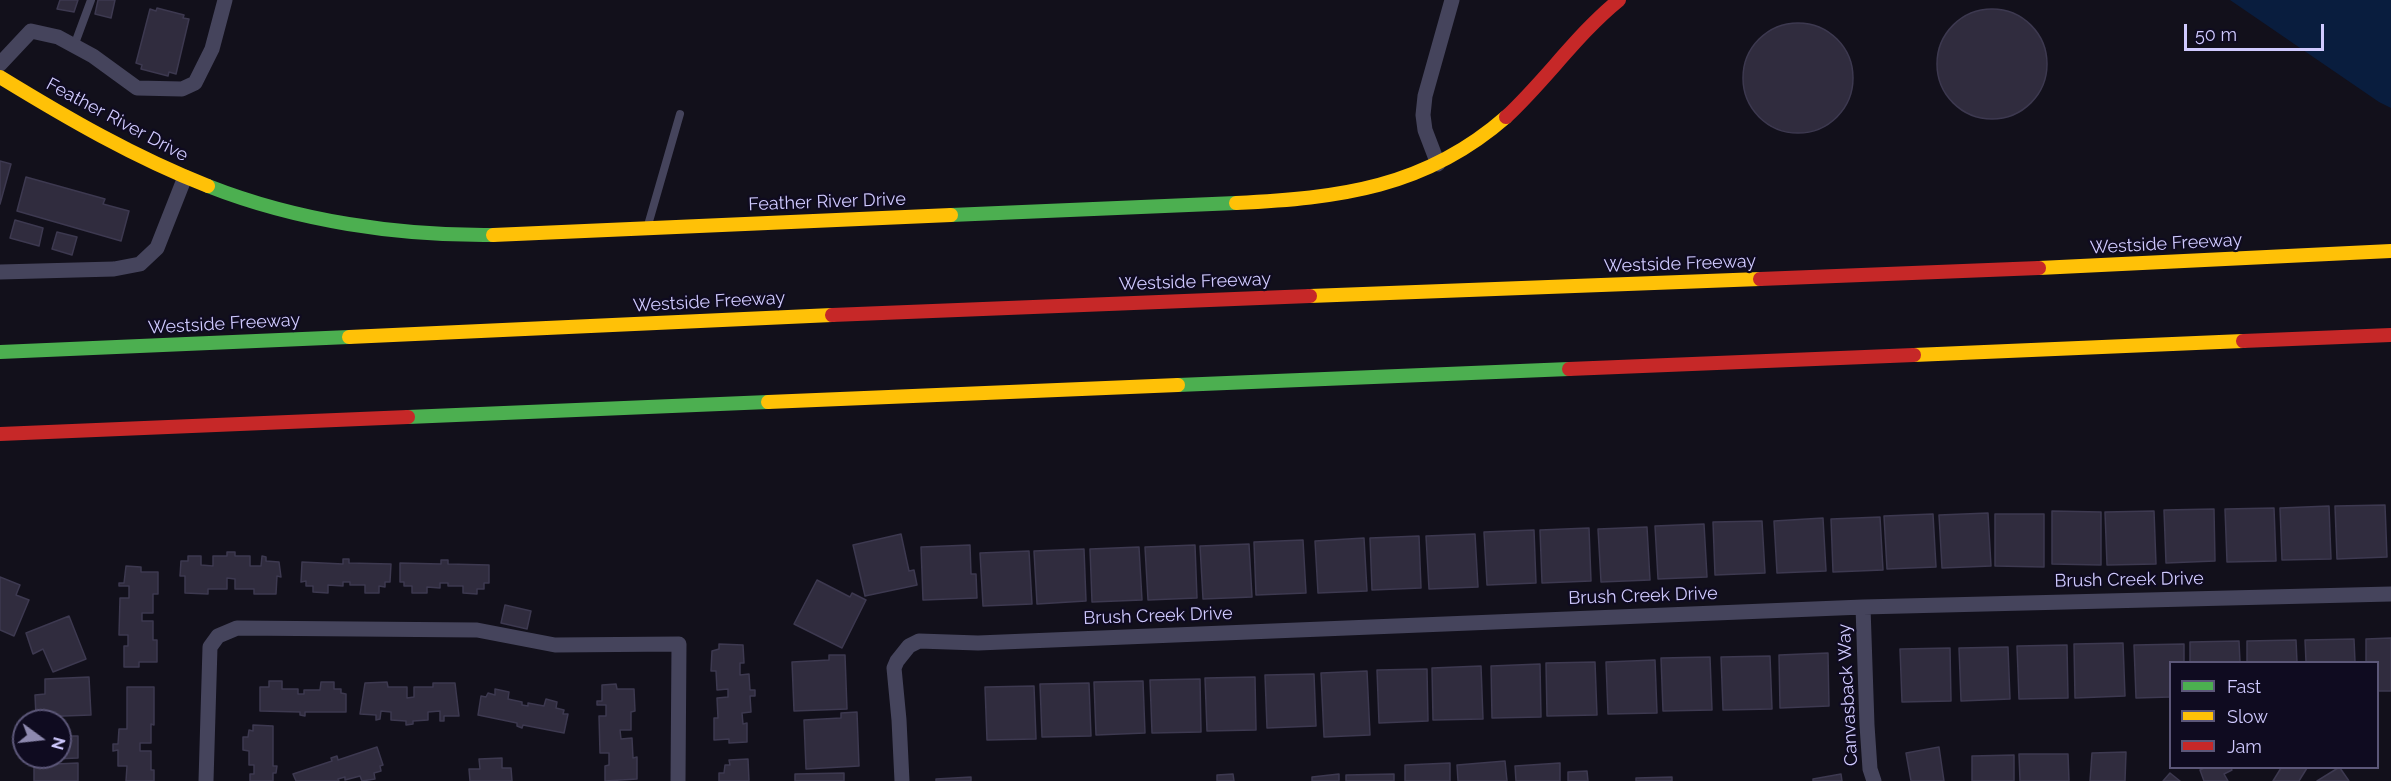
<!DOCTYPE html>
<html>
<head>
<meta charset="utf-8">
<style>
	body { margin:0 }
	#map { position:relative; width:2391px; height:781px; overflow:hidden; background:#12101b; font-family:Raleway,sans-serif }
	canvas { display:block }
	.legend { position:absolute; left:2169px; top:661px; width:210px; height:108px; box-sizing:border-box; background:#0f0b20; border:2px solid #5c5779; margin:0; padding:8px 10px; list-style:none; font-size:18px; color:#d0caff }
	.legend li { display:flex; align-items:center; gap:12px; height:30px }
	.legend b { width:30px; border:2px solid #5c5779 }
	.north { position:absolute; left:12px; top:709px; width:60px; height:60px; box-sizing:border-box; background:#0f0b20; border:2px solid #5c5779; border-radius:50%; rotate:105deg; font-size:16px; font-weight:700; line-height:24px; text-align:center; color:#d0caff }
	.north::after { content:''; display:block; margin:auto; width:21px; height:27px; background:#8e89af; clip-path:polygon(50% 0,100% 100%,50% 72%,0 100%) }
	.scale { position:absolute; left:2184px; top:24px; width:140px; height:27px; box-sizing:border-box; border:3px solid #d0caff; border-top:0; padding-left:8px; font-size:18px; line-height:21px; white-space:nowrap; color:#d0caff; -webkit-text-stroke:4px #0f0b20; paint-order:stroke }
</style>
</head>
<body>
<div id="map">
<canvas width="2391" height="781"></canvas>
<ul class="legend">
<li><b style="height:8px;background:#4caf50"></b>Fast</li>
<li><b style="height:8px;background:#ffc107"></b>Slow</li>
<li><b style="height:8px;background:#c62828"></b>Jam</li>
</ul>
<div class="north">N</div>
<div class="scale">50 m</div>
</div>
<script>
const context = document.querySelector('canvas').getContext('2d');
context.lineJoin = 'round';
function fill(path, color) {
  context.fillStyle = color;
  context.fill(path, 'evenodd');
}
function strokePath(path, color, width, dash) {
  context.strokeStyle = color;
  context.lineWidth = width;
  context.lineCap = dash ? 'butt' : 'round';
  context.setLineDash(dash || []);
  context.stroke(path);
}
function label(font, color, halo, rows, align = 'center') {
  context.font = font + ' Raleway,sans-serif';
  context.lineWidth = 4.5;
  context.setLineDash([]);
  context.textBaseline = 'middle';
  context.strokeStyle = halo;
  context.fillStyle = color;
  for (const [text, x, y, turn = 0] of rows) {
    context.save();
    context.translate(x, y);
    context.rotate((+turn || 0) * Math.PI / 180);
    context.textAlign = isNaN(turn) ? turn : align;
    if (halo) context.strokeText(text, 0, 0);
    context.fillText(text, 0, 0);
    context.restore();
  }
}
fill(new Path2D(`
	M 2230,0 L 2391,0 L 2391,108 L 2379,102 Z`), '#091d3e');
const building = new Path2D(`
	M 60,0 L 78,0 L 74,12 L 57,9 Z
	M 98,0 L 115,0 L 111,18 L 95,14 Z
	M 157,8 L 184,15 L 183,18 L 189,19 L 176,74 L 169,72 L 168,76 L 141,69 L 142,65 L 136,63 L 150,9 L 156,11 Z
	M1937 64a55 55 0 1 1 110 0a55 55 0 1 1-110 0Z
	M1743 78a55 55 0 1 1 110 0a55 55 0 1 1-110 0Z
	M 0,161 L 11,164 L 0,204 Z
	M 26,177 L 105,199 L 103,204 L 129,211 L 121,241 L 17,211 Z
	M 15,220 L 43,228 L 39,246 L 10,238 Z
	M 57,232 L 77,237 L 72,255 L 52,249 Z
	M 2385,505 L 2387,557 L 2337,559 L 2335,506 Z
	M 2329,506 L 2331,559 L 2282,560 L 2280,508 Z
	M 2274,508 L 2276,561 L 2227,562 L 2225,509 Z
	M 2214,509 L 2215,561 L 2166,563 L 2164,510 Z
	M 2052,511 L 2101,512 L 2101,565 L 2052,564 Z
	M 2154,511 L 2156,564 L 2107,565 L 2105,512 Z
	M 1988,513 L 1991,566 L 1942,568 L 1939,515 Z
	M 1933,514 L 1936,567 L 1887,569 L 1884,516 Z
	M 1995,514 L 2044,514 L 2044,567 L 1995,566 Z
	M 1880,517 L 1883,570 L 1833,572 L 1831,519 Z
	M 1823,518 L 1826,571 L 1777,573 L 1774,521 Z
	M 1762,521 L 1765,573 L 1715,575 L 1713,522 Z
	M 1704,524 L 1707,577 L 1658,579 L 1655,526 Z
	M 1647,527 L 1650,580 L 1601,582 L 1598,529 Z
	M 1589,528 L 1591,581 L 1542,583 L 1540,530 Z
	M 1534,530 L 1536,583 L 1487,585 L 1484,532 Z
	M 901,534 L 909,571 L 914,570 L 917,585 L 865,596 L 853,545 Z
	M 1475,534 L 1478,587 L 1429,589 L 1426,536 Z
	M 1419,536 L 1421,588 L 1372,590 L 1370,538 Z
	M 1364,538 L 1367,591 L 1318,593 L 1315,541 Z
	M 1303,540 L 1306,593 L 1256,595 L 1254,542 Z
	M 1249,544 L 1252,597 L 1203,599 L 1200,546 Z
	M 970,545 L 971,574 L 976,574 L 977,598 L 923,600 L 921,547 Z
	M 1195,545 L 1197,598 L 1148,600 L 1145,547 Z
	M 1139,547 L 1142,600 L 1092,602 L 1090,549 Z
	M 1084,549 L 1086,601 L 1037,604 L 1034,551 Z
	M 1029,551 L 1032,604 L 983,606 L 980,553 Z
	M 227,552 L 235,552 L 235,556 L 250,556 L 250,566 L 261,566 L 262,556 L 266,557 L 266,561 L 279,562 L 281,577 L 277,576 L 276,594 L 254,594 L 254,589 L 235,589 L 235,579 L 227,578 L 227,589 L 208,589 L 208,594 L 185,593 L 185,576 L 180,576 L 181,561 L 188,561 L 188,556 L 201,556 L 201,565 L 213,566 L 213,556 L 227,556 Z
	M 343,559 L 349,559 L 349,563 L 391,564 L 390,582 L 385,582 L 385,587 L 379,586 L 379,593 L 365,593 L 365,585 L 350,585 L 350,582 L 343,582 L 343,586 L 328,585 L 328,593 L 313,592 L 313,586 L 306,586 L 306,581 L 301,582 L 302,562 L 343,564 Z
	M 441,560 L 448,560 L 448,564 L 489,565 L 489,583 L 484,583 L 484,589 L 477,589 L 477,594 L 463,593 L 463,586 L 448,586 L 448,583 L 440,583 L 440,588 L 427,587 L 427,593 L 412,593 L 412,586 L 404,586 L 404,582 L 400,582 L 400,563 L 441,564 Z
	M 126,566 L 141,567 L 141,572 L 158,572 L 158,594 L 153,594 L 153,613 L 142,613 L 142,621 L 153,621 L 153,640 L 157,640 L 157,662 L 139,662 L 139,667 L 124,667 L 124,646 L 128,646 L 128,635 L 119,635 L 120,598 L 129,598 L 129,586 L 119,586 L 119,583 L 124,583 Z
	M 0,577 L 20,585 L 16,595 L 29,600 L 14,636 L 0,630 Z
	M 817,580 L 850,597 L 852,593 L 866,600 L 842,648 L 794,624 Z
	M 505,605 L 531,611 L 527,629 L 501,623 Z
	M 69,616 L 86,659 L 53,672 L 43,649 L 33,654 L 26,633 Z
	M 2391,638 L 2391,691 L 2378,691 L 2378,662 L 2366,662 L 2366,639 Z
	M 2354,639 L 2355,662 L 2306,662 L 2305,640 Z
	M 2296,640 L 2297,662 L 2247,662 L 2247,641 Z
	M 2239,641 L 2240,662 L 2190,662 L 2190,642 Z
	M 2123,643 L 2125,696 L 2075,698 L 2074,644 Z
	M 719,644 L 743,645 L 744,663 L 740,663 L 740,675 L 749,674 L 750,690 L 755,690 L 755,696 L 750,696 L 751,712 L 742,713 L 743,724 L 747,723 L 747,742 L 729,743 L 729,739 L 714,740 L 714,718 L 718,718 L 717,698 L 728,697 L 728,689 L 717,690 L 716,671 L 711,671 L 712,651 L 719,649 Z
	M 2184,644 L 2184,662 L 2170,662 L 2170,697 L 2136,698 L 2134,645 Z
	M 2067,645 L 2068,698 L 2019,699 L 2017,646 Z
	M 2008,647 L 2010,699 L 1961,701 L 1959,648 Z
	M 1950,648 L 1951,701 L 1902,702 L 1900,649 Z
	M 1828,653 L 1829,706 L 1780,708 L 1779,655 Z
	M 829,655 L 845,655 L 847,709 L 794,711 L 792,662 L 829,660 Z
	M 1770,656 L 1772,709 L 1723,710 L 1721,657 Z
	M 1710,657 L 1712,710 L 1663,711 L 1661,658 Z
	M 1655,660 L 1657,713 L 1608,714 L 1606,662 Z
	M 1595,662 L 1597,715 L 1547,716 L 1546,663 Z
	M 1540,664 L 1541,717 L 1492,718 L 1491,666 Z
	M 1481,666 L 1483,719 L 1433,720 L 1432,668 Z
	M 1427,669 L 1428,721 L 1379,723 L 1377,670 Z
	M 1367,671 L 1370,735 L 1324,737 L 1321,673 Z
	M 1314,674 L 1316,726 L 1267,728 L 1265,675 Z
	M 89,677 L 91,715 L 36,717 L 35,695 L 45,694 L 45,679 Z
	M 1255,677 L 1256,730 L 1207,731 L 1205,678 Z
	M 1200,679 L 1201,732 L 1152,733 L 1150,680 Z
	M 269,681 L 282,681 L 282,689 L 298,689 L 298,694 L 304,694 L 304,690 L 320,690 L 321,682 L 334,682 L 334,689 L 341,689 L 341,693 L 346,694 L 346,712 L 305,712 L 305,716 L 300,715 L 300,712 L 260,711 L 260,687 L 269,687 Z
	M 1143,681 L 1145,733 L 1096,735 L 1094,682 Z
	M 387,682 L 388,687 L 407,687 L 407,698 L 414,697 L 414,687 L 433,687 L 433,683 L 455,683 L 459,716 L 444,716 L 444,721 L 440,721 L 440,711 L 428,712 L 428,720 L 413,721 L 413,724 L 406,725 L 406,721 L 391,720 L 391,712 L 381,711 L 380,719 L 376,720 L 376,715 L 360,714 L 365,683 Z
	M 1089,683 L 1091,736 L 1042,737 L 1040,684 Z
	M 616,684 L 617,689 L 634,689 L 635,711 L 631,712 L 631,730 L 620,730 L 621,739 L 632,738 L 633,758 L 637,757 L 637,779 L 605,781 L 605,766 L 609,765 L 609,753 L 600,753 L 599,716 L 606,716 L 606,705 L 597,705 L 597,701 L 602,701 L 602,685 Z
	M 1034,686 L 1036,739 L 987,740 L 985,687 Z
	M 127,687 L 154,687 L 154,725 L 151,724 L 151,743 L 140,743 L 140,751 L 151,751 L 151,770 L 154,770 L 154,781 L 126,781 L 127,766 L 118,766 L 118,750 L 113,751 L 113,744 L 118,744 L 119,729 L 127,729 Z
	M 495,689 L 509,692 L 508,699 L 522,702 L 522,705 L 528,706 L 528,703 L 544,706 L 546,699 L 557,702 L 556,708 L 564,710 L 563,714 L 568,714 L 564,733 L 523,725 L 522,728 L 517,726 L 517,723 L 478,715 L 481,696 L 486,697 L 488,693 L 495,695 Z
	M 857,712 L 859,766 L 806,769 L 804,720 L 841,718 L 841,713 Z
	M 21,723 L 24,723 L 24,748 L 21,748 Z
	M 253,725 L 273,726 L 273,766 L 277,766 L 276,773 L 273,773 L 273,781 L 250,781 L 250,774 L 254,774 L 254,765 L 249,765 L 249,751 L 243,750 L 243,737 L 248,737 L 249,730 L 253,731 Z
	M 60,736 L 78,736 L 78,758 L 29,760 L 29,757 L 60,757 Z
	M 377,747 L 383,765 L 380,766 L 381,771 L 374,773 L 375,779 L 362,781 L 360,776 L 345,780 L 345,777 L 338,779 L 339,781 L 296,781 L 293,774 L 332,761 L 331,758 L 337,756 L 338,760 Z
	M 1939,747 L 1944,781 L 1911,781 L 1906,753 Z
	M 2126,752 L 2125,781 L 2090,781 L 2092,753 Z
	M 2019,754 L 2068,754 L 2069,781 L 2020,781 Z
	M 2014,755 L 2014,781 L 1972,781 L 1972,756 Z
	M 502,758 L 502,768 L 511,768 L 512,781 L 470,781 L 469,769 L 480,769 L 479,759 Z
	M 748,759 L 749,781 L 719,781 L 719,773 L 724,773 L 725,765 L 730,765 L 729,760 Z
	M 1505,761 L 1507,781 L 1458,781 L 1457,765 Z
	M 78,763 L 78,781 L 34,781 L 34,765 Z
	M 1450,763 L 1450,781 L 1405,781 L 1405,765 Z
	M 1560,763 L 1560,781 L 1516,781 L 1515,766 Z
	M 2204,768 L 2231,768 L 2232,770 L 2224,774 L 2228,781 L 2204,781 L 2200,770 Z
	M 2281,768 L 2307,768 L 2299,781 L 2273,781 Z
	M 2338,768 L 2340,768 L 2349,781 L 2317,781 Z
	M 1587,771 L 1588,781 L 1568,781 L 1568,772 Z
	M 844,773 L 844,781 L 795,781 L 795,774 Z
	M 2170,773 L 2180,781 L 2163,781 Z
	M 1233,774 L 1234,781 L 1217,781 L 1217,775 Z
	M 1339,774 L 1339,781 L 1312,781 L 1312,777 Z
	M 1394,774 L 1394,781 L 1346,781 L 1346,775 Z
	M 1841,774 L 1842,781 L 1813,781 L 1813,779 Z
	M 971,777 L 971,781 L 936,781 L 936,779 Z
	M 1672,777 L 1672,781 L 1636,781 L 1636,778 Z`);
fill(building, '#302c3e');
strokePath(building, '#3d3950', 1.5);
strokePath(new Path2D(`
	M 74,46 L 91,0
	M 648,225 L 680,114`), '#45445c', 8);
strokePath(new Path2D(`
	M 0,64 L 31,31 L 58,37 L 93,56 L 137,88 L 182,89 L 195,83 L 212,49 L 225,0
	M 1438,164 L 1425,130 L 1423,115 L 1425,96 L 1452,0
	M 0,272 L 114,269 L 140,264 L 157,248 L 185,177
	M 1863,607 L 1867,725 L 1870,769 L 1874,781
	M 206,781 L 210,647 L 218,636 L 237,628 L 477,630 L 555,645 L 679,644 L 678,781
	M 902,781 L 899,720 L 894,668 L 897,661 L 909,646 L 919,641 L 978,643 L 1863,607 L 2391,594`), '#45445c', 15);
strokePath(new Path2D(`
	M 208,186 C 297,221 398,236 493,235
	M 951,215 L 1236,203
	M 0,352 L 349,337
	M 1178,385 L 1569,369
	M 408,417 L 768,402`), '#4caf50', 14);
strokePath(new Path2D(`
	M 0,77 C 67,118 134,157 208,186
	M 1236,203 C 1339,198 1425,188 1506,117
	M 493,235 L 951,215
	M 2039,268 L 2391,251
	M 1310,296 L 1760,279
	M 349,337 L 832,315
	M 1914,355 L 2243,341
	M 768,402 L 1178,385`), '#ffc107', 14);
strokePath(new Path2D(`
	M 1506,117 C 1546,80 1577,34 1619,0
	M 1760,279 L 2039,268
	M 832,315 L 1310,296
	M 2243,341 L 2391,335
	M 1569,369 L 1914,355
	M 0,434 L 408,417`), '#c62828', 14);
label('18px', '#d0caff', '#0f0b20', [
	["Feather River Drive",117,120,28],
	["Feather River Drive",827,202,-2],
	["Westside Freeway",2166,244,-3],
	["Westside Freeway",1680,264,-2],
	["Westside Freeway",1195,282,-2],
	["Westside Freeway",709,302,-3],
	["Westside Freeway",224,324,-3],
	["Brush Creek Drive",2129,580,-1],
	["Brush Creek Drive",1643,596,-2],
	["Brush Creek Drive",1158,616,-2],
	["Canvasback Way",1848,695,-93]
]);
</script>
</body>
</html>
